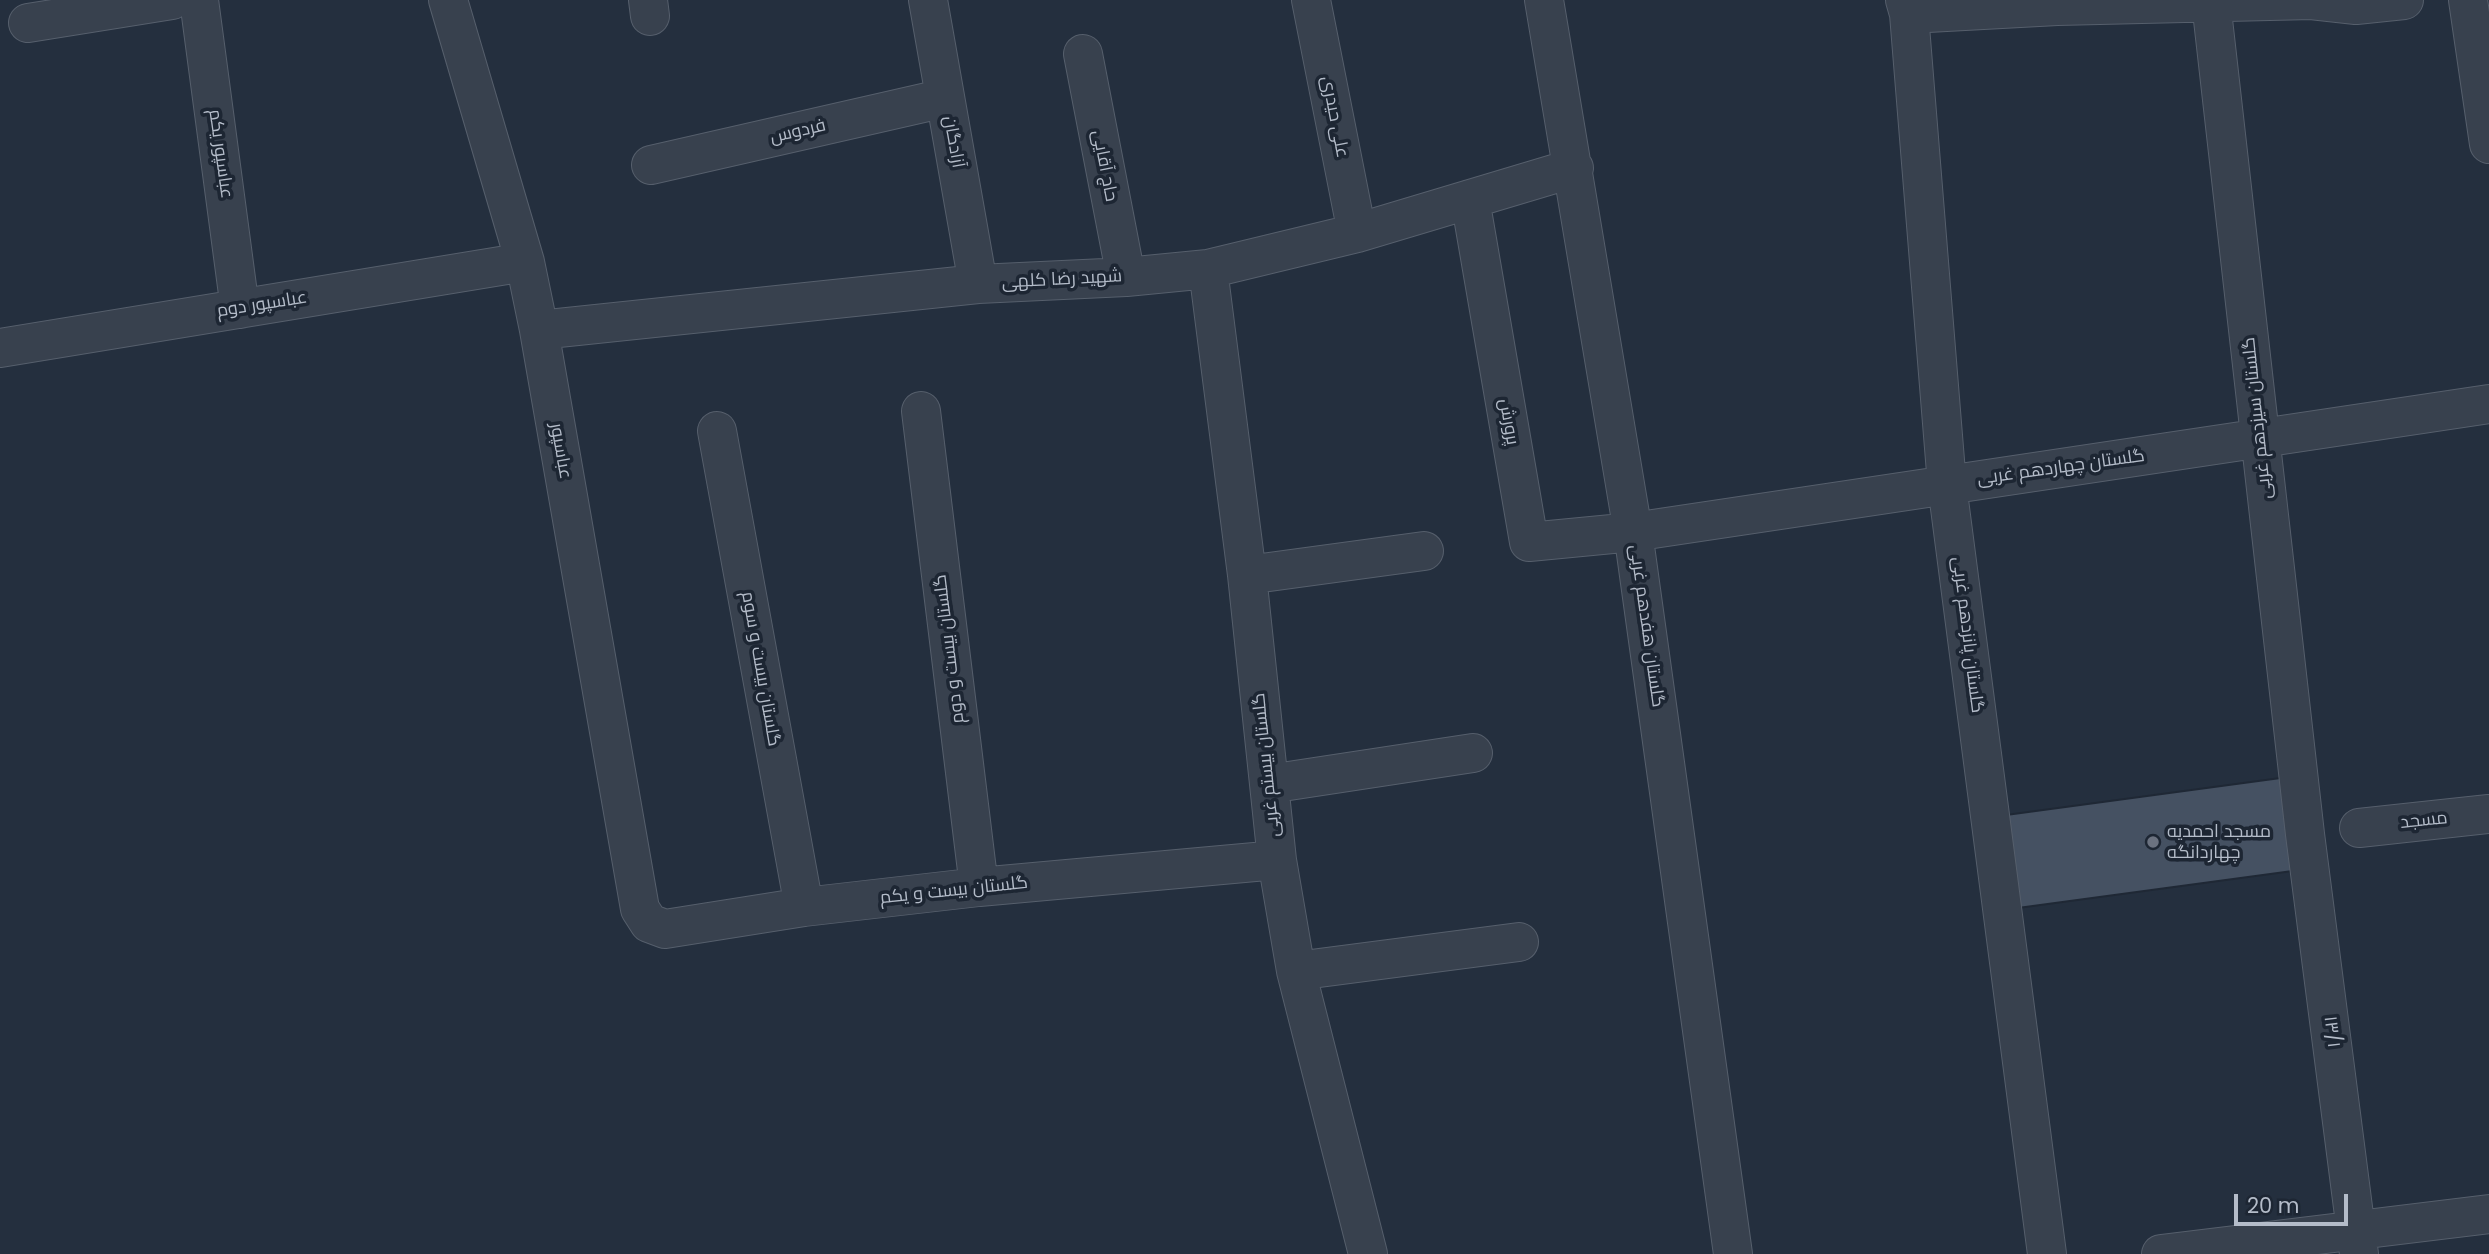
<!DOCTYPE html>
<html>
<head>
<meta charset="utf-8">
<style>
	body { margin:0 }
	#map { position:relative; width:2489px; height:1254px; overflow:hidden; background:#242f3e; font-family:Poppins,sans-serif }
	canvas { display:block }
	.scale { position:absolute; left:2234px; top:1194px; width:114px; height:32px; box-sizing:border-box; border:4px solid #b4bcc9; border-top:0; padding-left:9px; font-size:21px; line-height:24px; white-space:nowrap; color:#b4bcc9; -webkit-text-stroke:5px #1d2633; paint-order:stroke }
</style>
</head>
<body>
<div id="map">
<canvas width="2489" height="1254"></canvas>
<div class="scale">20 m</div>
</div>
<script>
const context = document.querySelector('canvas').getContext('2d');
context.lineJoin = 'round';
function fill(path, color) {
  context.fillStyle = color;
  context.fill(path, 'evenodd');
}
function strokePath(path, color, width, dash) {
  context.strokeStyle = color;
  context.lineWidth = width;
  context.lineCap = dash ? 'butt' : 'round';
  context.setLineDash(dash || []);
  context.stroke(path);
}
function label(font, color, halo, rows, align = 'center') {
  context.font = font + ' Poppins,Cairo,sans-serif';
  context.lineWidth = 7;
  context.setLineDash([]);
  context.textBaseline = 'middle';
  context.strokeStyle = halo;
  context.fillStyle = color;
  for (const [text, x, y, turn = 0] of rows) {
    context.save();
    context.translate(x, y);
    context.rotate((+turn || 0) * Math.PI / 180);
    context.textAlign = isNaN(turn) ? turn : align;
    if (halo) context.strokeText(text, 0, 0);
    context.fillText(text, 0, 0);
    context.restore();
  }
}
const building = new Path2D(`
	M 2288,777 L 2300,870 L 2018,908 L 2006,815 Z`);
fill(building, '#455162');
strokePath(building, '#1f2835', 2);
const minor = new Path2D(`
	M 199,0 L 240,309
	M 448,0 L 525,262 L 539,330 L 640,909 L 649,923 L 665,929 L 804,907 L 979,887 L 1277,860
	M 648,0 L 650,16
	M 928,0 L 978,284
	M 1311,0 L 1357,233
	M 1544,0 L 1633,532 L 1733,1254
	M 1905,0 L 1909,14 L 2057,6 L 2312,0
	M 2311,0 L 2356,5 L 2404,0
	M 2468,0 L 2489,144
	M 2211,2 L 2305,834 L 2359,1254
	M 1909,14 L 1947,485 L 2047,1254
	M 28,23 L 172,0
	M 1083,54 L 1126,277
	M 651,165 L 945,98
	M 1470,199 L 1529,542 L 1633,532 L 2489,404
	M 1208,269 L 1247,575 L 1277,860 L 1296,971 L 1368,1254
	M 539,330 L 978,284 L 1126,277 L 1208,269 L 1357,233 L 1574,168
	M 0,348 L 525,262
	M 921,411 L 979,887
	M 717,431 L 804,907
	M 1247,575 L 1424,551
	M 1269,784 L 1473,753
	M 2359,828 L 2489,814
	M 1296,971 L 1519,942
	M 2161,1254 L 2489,1214`);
strokePath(minor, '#565f6c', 40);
strokePath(minor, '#38414e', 38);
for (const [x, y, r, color] of [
	[2153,842,7,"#6b7280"]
]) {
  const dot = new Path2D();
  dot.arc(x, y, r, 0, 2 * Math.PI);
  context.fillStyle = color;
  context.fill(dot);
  strokePath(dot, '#1d2633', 2.5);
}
label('18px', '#b4bcc9', '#1d2633', [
	["علی حیدری",1334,117,79],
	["فردوس",798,132,-13],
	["آزادگان",953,142,80],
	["عباسپور یکم",220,154,82],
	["حاج آقایی",1104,166,79],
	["شهید رضا کلهی",1062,280,-3],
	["عباسپور دوم",262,305,-9],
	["گلستان سیزدهم غربی",2258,418,-96],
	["پرورش",1508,422,80],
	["عباسپور",560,451,80],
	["گلستان چهاردهم غربی",2061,468,-8],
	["گلستان هفدهم غربی",1646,626,82],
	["گلستان پانزدهم غربی",1967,635,83],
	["گلستان بیست و دوم",950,649,-97],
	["گلستان بیست و سوم",760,669,80],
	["گلستان بیستم غربی",1267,765,-96],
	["مسجد",2424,821,-6],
	["گلستان بیست و یکم",954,891,-6],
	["۱۳/۱",2331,1032,83]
]);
label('18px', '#b4bcc9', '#1d2633', [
	["مسجد احمدیه",2167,832],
	["چهاردانگه",2167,853]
], 'left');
</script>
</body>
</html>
